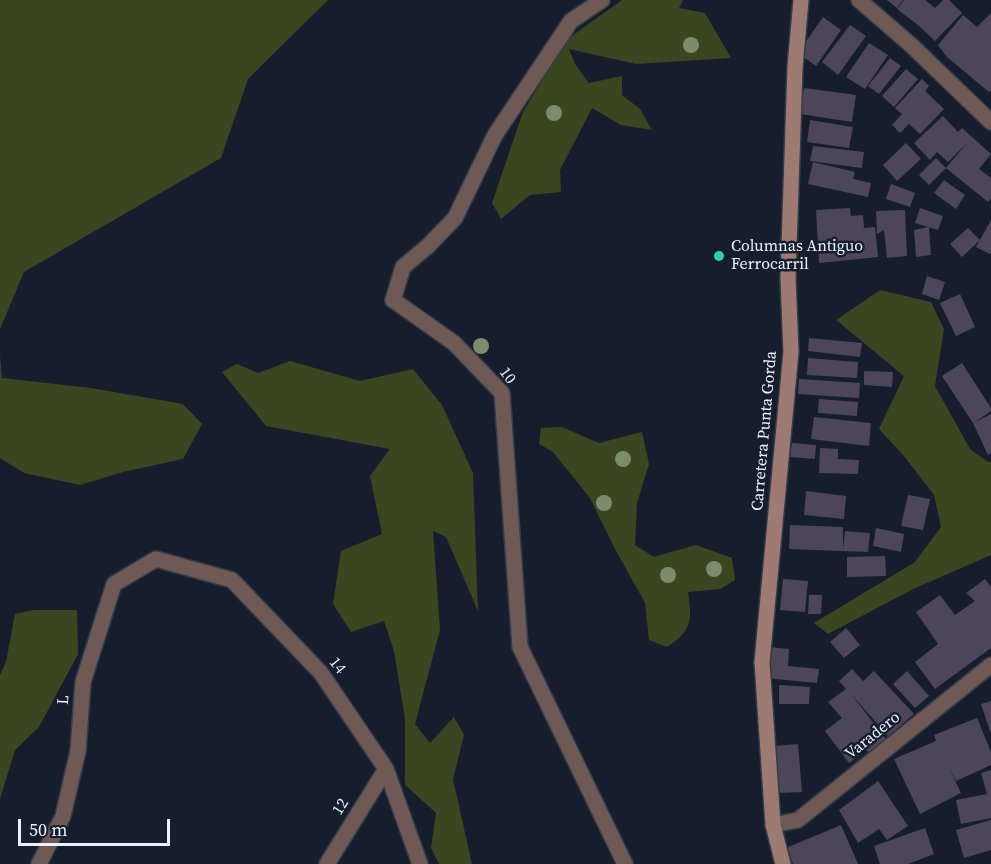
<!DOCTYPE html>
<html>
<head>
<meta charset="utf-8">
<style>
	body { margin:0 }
	#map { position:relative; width:991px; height:864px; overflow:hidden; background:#161e2d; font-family:"Source Serif 4",serif }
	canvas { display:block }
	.scale { position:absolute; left:18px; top:819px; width:152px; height:27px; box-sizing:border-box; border:3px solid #eaf1fb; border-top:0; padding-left:8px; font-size:18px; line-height:21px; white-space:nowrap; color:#eaf1fb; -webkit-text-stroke:4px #161e2d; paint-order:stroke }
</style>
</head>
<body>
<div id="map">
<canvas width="991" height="864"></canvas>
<div class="scale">50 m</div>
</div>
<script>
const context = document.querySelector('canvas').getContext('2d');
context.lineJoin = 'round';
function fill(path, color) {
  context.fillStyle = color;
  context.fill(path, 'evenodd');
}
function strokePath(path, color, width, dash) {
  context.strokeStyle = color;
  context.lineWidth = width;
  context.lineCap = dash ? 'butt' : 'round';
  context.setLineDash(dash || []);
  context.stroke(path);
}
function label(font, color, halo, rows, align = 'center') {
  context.font = font + ' "Source Serif 4",serif';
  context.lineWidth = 5;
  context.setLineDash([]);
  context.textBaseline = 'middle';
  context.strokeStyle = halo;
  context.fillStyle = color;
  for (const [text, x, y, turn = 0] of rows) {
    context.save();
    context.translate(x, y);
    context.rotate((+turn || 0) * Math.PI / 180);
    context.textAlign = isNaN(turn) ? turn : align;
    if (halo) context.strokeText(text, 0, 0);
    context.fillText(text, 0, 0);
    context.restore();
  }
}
fill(new Path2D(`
	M 0,0 L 328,0 L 248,79 L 221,158 L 24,272 L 0,329 Z
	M 622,0 L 683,0 L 679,8 L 705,13 L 731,58 L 636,64 L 569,49 L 575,64 L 589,83 L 622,76 L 622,95 L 640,109 L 652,130 L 621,125 L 592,108 L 560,170 L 561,192 L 530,195 L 501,219 L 492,203 L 523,112 L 550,67 L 558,46 Z
	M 880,290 L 931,302 L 944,329 L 935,386 L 970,449 L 988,462 L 991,462 L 991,555 L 911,590 L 828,634 L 814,623 L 915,562 L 941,527 L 934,495 L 904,456 L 879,429 L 904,376 L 836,320 Z
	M 0,355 L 2,378 L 91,388 L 183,404 L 202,424 L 183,459 L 123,472 L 80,485 L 24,473 L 0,458 Z
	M 290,361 L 360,381 L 413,369 L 442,405 L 473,473 L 478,611 L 446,537 L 433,531 L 440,630 L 415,724 L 430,743 L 454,717 L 464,735 L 453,779 L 472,864 L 439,864 L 431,848 L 436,813 L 405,785 L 405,719 L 394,651 L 384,621 L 351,632 L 333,604 L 341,551 L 382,534 L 370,476 L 390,449 L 266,426 L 222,372 L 237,364 L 258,373 Z
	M 562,427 L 599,443 L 642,432 L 649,464 L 637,503 L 635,545 L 654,557 L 696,545 L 732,558 L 735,580 L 720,589 L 688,592 C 692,620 693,630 667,647 L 649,640 L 645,603 L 615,549 L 590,498 L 553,452 L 539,444 L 541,428 Z
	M 34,610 L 77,610 L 78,654 L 39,727 L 15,750 L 0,799 L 0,675 L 6,662 L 15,614 Z`), '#394620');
fill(new Path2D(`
	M 887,0 L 903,0 L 897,8 Z
	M 904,0 L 925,0 L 935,8 L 943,0 L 949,0 L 962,13 L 935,41 L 919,26 L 897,9 Z
	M 991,13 L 991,90 L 989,92 L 947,57 L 938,45 L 963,15 L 977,27 Z
	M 823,17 L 841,30 L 816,66 L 798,53 Z
	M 850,25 L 866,36 L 838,75 L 822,62 Z
	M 869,43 L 888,55 L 865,89 L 846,77 Z
	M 890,58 L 901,66 L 879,94 L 868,86 Z
	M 906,69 L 918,79 L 894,107 L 882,96 Z
	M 922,79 L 929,86 L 925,91 L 944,109 L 920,134 L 909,124 L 900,133 L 892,125 L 902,114 L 895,108 Z
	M 804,88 L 856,95 L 852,122 L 800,114 Z
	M 943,116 L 958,132 L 962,128 L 991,154 L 979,169 L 991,178 L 991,199 L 988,202 L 946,168 L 967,143 L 948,162 L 937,152 L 930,160 L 914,143 Z
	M 810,120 L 853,127 L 849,148 L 807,142 Z
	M 906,143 L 921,159 L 897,181 L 883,165 Z
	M 813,146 L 864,152 L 862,168 L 810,161 Z
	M 936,158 L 946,168 L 929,185 L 919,175 Z
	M 813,162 L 855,172 L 853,179 L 871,183 L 868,197 L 808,184 Z
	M 944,180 L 965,195 L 956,209 L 934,193 Z
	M 891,184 L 915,193 L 910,207 L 886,199 Z
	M 850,208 L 851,216 L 863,215 L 864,228 L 875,227 L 878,257 L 819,263 L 816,210 Z
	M 920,208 L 943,216 L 938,230 L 915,223 Z
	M 905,210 L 907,256 L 887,258 L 884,230 L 877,234 L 876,211 Z
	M 991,220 L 991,252 L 990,254 L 976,247 Z
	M 929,227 L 931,255 L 916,257 L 914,230 Z
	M 968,228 L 980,240 L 962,257 L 950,244 Z
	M 927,276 L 945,282 L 939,300 L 922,294 Z
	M 960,294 L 975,327 L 956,336 L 940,303 Z
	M 809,338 L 862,343 L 860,357 L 808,351 Z
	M 808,358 L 858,362 L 857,378 L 807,375 Z
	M 962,363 L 991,408 L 991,411 L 975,422 L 991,414 L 991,453 L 988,455 L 973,423 L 942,376 Z
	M 864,371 L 893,372 L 892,387 L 864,385 Z
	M 799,379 L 860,383 L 859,398 L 798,394 Z
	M 819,399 L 858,402 L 857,416 L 818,413 Z
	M 814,417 L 871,423 L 869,446 L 811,439 Z
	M 792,443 L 816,445 L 815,459 L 790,457 Z
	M 820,448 L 838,449 L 838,459 L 859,460 L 858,474 L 819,473 Z
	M 806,491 L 846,496 L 844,519 L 804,515 Z
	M 908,495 L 930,499 L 923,530 L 901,526 Z
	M 790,525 L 843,527 L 843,550 L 845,531 L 870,533 L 868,552 L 789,549 Z
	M 876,528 L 904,534 L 901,552 L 873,546 Z
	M 885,556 L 886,576 L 847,577 L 847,557 Z
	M 783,579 L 808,581 L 805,612 L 780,610 Z
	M 985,579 L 991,587 L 991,648 L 935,689 L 915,662 L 938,644 L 916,612 L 940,595 L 955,615 L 975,601 L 966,593 Z
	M 809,595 L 822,595 L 821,614 L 808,614 Z
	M 846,628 L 860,645 L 844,658 L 830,642 Z
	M 769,647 L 789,649 L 788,666 L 819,669 L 817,683 L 766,678 Z
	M 852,669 L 863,681 L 874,671 L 914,714 L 888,736 L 851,694 L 886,739 L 869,752 L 866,750 L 849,763 L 825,731 L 842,718 L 828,702 L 846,689 L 839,681 Z
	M 907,671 L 929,696 L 915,708 L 893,684 Z
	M 779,685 L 810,687 L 809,704 L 779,704 Z
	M 991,701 L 991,734 L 981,704 Z
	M 977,718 L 991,752 L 991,765 L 956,781 L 949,768 L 961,793 L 920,814 L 894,759 L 936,741 L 934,735 Z
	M 798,744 L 802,792 L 778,793 L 774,746 Z
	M 991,770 L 991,818 L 961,824 L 956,800 L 987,794 L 981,773 Z
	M 878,781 L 908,826 L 887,840 L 879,829 L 858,843 L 839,810 Z
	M 991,820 L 991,850 L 964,858 L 956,830 Z
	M 841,825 L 858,864 L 793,864 L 786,848 Z
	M 925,828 L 934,854 L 908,864 L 880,864 L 874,846 Z`), '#4d4658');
const minor = new Path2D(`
	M 602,0 L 571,21 L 495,135 L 455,218 L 428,246 L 403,267 L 393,300 L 454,343 L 502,393 L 520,647 L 625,864
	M 859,0 L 911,45 L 991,122
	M 773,825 L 798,820 L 991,665
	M 39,864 L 63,816 L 78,751 L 83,682 L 114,584 L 156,559 L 232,580 L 321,673 L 386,769 L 420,864
	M 327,864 L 386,769`);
const secondary = new Path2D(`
	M 783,864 L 773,825 L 762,662 L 791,352 L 788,278 L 795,67 L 801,0`);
strokePath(minor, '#343c4a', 18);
strokePath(secondary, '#343c4a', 18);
strokePath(minor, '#6f5954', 15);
strokePath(secondary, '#9d7a72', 15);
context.fillStyle = '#7b8d6c';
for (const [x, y] of [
	[691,45],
	[554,113],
	[481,346],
	[623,459],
	[604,503],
	[714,569],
	[668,575]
]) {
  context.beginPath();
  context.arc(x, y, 8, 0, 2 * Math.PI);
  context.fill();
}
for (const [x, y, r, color] of [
	[719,256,6,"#28d5ad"]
]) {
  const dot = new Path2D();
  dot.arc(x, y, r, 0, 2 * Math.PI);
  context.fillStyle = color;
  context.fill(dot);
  strokePath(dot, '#161e2d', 2);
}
label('16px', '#eaf1fb', '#161e2d', [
	["Columnas Antiguo",731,247],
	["Ferrocarril",731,265]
], 'left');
label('16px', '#eaf1fb', '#161e2d', [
	["10",507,376,53],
	["Carretera Punta Gorda",765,431,-85],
	["14",337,666,52],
	["L",64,700,-86],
	["Varadero",873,736,-39],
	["12",341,807,-58]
]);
</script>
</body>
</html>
